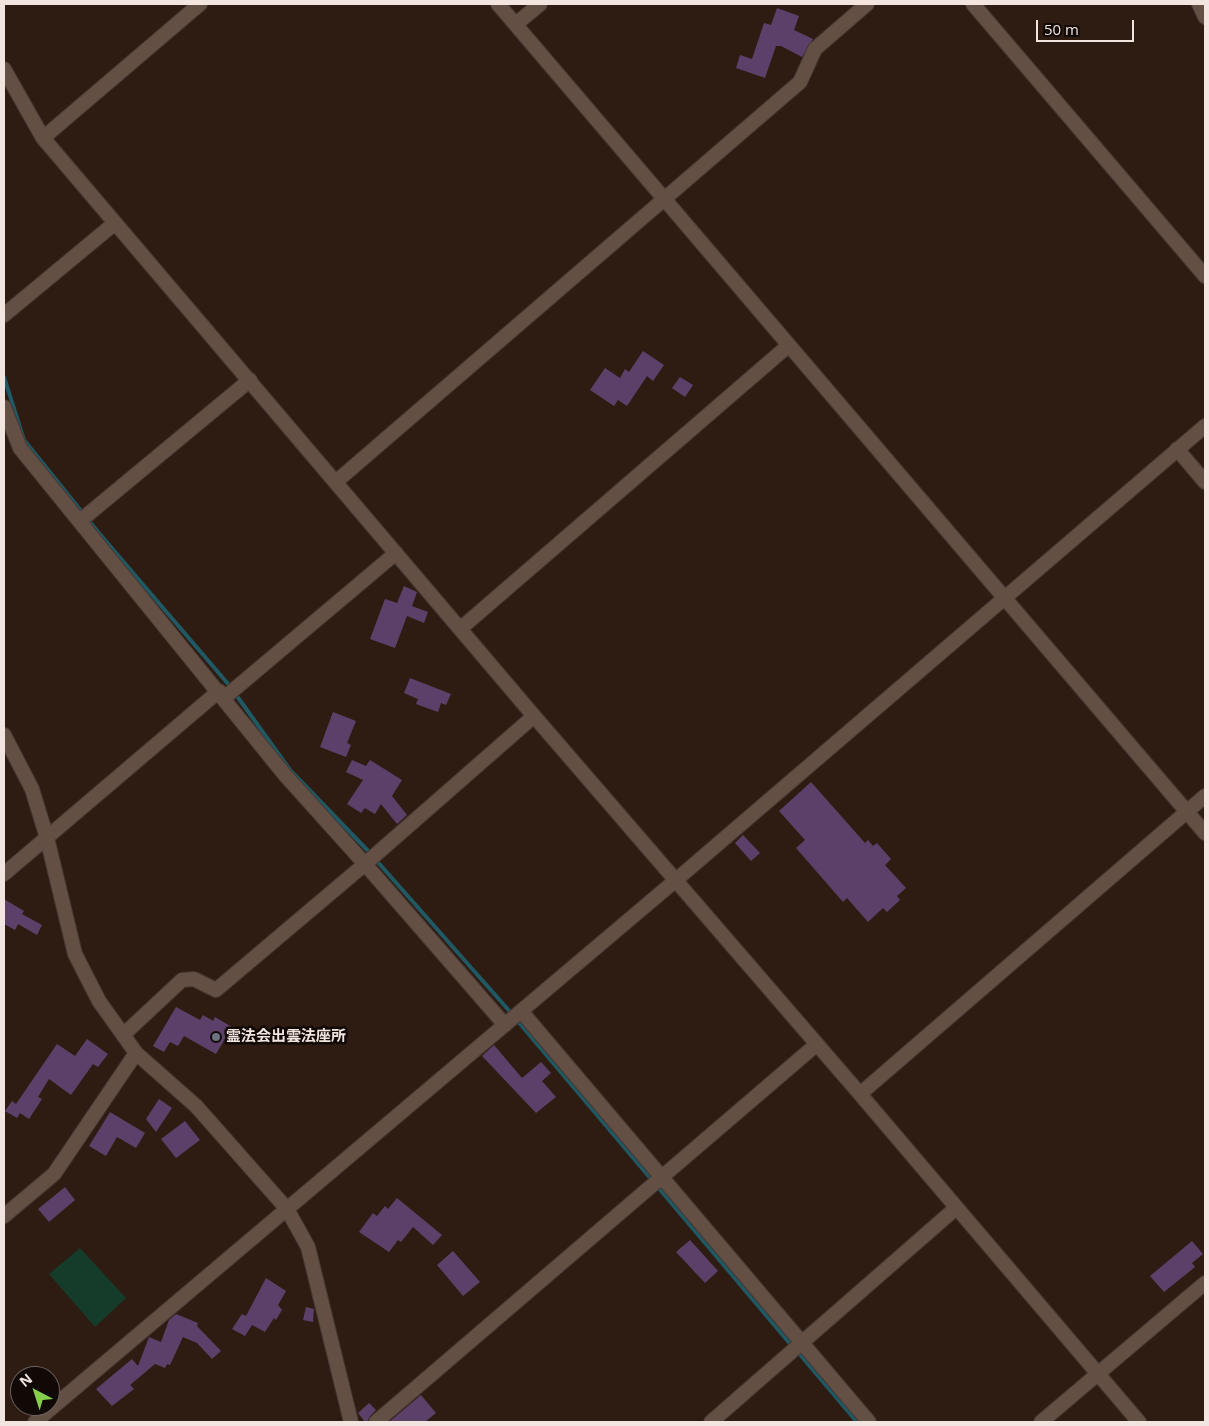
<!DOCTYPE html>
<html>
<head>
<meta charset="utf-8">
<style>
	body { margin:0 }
	#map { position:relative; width:1209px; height:1426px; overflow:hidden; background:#2e1c13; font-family:"Open Sans",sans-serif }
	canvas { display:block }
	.frame { position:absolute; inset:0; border:5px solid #f2e5df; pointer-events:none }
	.north { position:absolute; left:10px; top:1366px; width:50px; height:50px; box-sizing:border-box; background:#110905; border:1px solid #6b615c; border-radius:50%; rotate:320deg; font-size:14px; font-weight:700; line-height:20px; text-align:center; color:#f2e5df }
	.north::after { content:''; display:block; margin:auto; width:18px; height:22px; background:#86cf4b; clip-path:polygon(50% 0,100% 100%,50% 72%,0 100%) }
	.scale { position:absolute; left:1036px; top:20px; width:98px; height:22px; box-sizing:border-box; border:2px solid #f2e5df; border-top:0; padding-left:6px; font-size:15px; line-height:18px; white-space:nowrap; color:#f2e5df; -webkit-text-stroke:4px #110905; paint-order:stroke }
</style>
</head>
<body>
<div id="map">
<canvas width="1209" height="1426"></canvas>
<div class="frame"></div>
<div class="north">N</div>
<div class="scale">50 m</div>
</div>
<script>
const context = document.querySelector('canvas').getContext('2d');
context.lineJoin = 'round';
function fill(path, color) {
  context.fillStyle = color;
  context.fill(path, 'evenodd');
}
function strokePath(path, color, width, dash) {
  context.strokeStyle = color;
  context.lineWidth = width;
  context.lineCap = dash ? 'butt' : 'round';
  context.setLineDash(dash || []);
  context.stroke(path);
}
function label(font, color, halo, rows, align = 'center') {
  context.font = font + ' "Open Sans","Noto Sans JP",sans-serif';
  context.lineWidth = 5;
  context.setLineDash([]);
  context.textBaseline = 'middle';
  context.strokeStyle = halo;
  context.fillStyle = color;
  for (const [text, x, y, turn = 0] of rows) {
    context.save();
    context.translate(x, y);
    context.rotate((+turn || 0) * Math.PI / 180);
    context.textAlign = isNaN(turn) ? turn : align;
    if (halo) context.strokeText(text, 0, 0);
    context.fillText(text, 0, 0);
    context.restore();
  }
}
fill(new Path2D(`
	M 80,1248 L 126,1298 L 95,1327 L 49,1274 Z`), '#153b2a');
strokePath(new Path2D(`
	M 4,377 L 24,440 L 98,532 L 229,685 L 290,770 L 371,854
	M 376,860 L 512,1014
	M 516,1019 L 792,1346
	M 797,1351 L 857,1422`), '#1f5963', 4);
fill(new Path2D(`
	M 777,8 L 799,16 L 794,30 L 813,39 L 802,57 L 781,46 L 776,46 L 765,78 L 736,68 L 740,55 L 752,59 L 764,23 L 771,25 Z
	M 643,351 L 664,365 L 653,381 L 647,376 L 627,406 L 618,400 L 614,406 L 590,390 L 605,368 L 620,378 L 625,369 L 629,372 Z
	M 680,377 L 693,385 L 685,397 L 672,388 Z
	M 404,586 L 417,592 L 412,606 L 428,612 L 424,623 L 407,616 L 395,648 L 370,639 L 385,599 L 397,603 Z
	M 410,678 L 451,694 L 446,705 L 441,703 L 438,712 L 416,704 L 418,699 L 404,693 Z
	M 333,712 L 356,721 L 347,743 L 351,745 L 346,757 L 320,747 Z
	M 352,760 L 366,766 L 370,760 L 402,780 L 392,796 L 407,815 L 397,824 L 381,804 L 375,814 L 365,808 L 361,813 L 347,804 L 363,780 L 346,772 Z
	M 811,782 L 865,843 L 868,840 L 873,846 L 877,843 L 891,859 L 885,865 L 906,888 L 897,896 L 900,900 L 887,912 L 883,908 L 868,922 L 847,898 L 843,902 L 796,848 L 805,840 L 779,811 Z
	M 743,835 L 760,853 L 751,861 L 735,843 Z
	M 4,899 L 24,911 L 22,914 L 42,925 L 37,935 L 18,924 L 15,930 L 4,924 Z
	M 176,1007 L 200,1020 L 203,1015 L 213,1021 L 215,1017 L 232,1027 L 216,1054 L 184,1036 L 178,1046 L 170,1042 L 164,1052 L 153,1046 Z
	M 87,1039 L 108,1054 L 98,1067 L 93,1064 L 71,1095 L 49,1079 L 38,1097 L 42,1099 L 29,1119 L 20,1113 L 17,1118 L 5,1111 L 12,1101 L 16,1104 L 57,1044 L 75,1056 Z
	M 494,1045 L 522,1078 L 541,1062 L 551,1073 L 542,1081 L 556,1097 L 536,1113 L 482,1056 Z
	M 159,1099 L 172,1108 L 156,1132 L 146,1119 Z
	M 110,1112 L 145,1133 L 136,1148 L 117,1137 L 106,1156 L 89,1146 Z
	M 185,1121 L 200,1140 L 176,1158 L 161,1139 Z
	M 65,1187 L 75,1200 L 49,1222 L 38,1209 Z
	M 397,1198 L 442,1235 L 433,1245 L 413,1227 L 401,1242 L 398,1240 L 389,1252 L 359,1232 L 373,1213 L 377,1216 L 385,1206 L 388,1209 Z
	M 690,1240 L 718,1271 L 705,1283 L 676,1252 Z
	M 1192,1241 L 1203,1254 L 1192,1263 L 1195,1267 L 1164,1292 L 1150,1276 Z
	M 453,1251 L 480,1282 L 463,1296 L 437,1265 Z
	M 266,1278 L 286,1291 L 278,1305 L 282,1310 L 276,1320 L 274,1318 L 265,1332 L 252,1325 L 245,1336 L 232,1329 L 242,1314 L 246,1316 Z
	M 306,1307 L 314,1309 L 313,1322 L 303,1320 Z
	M 176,1314 L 198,1323 L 197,1326 L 221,1351 L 212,1359 L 197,1343 L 183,1337 L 170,1365 L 167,1364 L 165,1368 L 155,1364 L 130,1385 L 134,1389 L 112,1406 L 96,1389 L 132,1359 L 138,1366 L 149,1337 L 161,1342 L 169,1320 Z
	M 421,1395 L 436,1413 L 425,1422 L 389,1422 Z
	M 369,1403 L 376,1410 L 370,1416 L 367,1422 L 365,1422 L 358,1413 Z`), '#5d4069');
const minor = new Path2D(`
	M 498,4 L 1205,833
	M 973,4 L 1205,276
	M 1199,4 L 1205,17
	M 516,24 L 540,4
	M 4,69 L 43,138 L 534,716 L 860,1094 L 1139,1422
	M 43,138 L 200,4
	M 4,315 L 115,223
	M 4,407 L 20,448 L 285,775 L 365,864 L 216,990 L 194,979 L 182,980 L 123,1035
	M 1177,449 L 1205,482
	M 334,479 L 338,480 L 800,82 L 815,49 L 867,4
	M 80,521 L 250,380
	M 460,629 L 789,345
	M 224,698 L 396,553
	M 4,735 L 32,789 L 47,838 L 75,954 L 99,1001 L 136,1053 L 196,1106 L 287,1209 L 308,1247 L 351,1422
	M 4,874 L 219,691
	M 521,1011 L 869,1422
	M 505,1025 L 365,864 L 534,716
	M 860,1094 L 1205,796
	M 4,1216 L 54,1174 L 136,1053
	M 35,1422 L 676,880 L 1205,426
	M 376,1422 L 817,1044
	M 711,1422 L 956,1208
	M 1041,1422 L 1205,1283`);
strokePath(minor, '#463732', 16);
strokePath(minor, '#644f45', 14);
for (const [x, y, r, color] of [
	[216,1037,5,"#6b7280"]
]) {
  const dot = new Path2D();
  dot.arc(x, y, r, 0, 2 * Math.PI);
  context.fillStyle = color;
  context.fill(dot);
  strokePath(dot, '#110905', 2);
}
label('bold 15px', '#f2e5df', '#110905', [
	["霊法会出雲法座所",226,1037]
], 'left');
</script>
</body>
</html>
